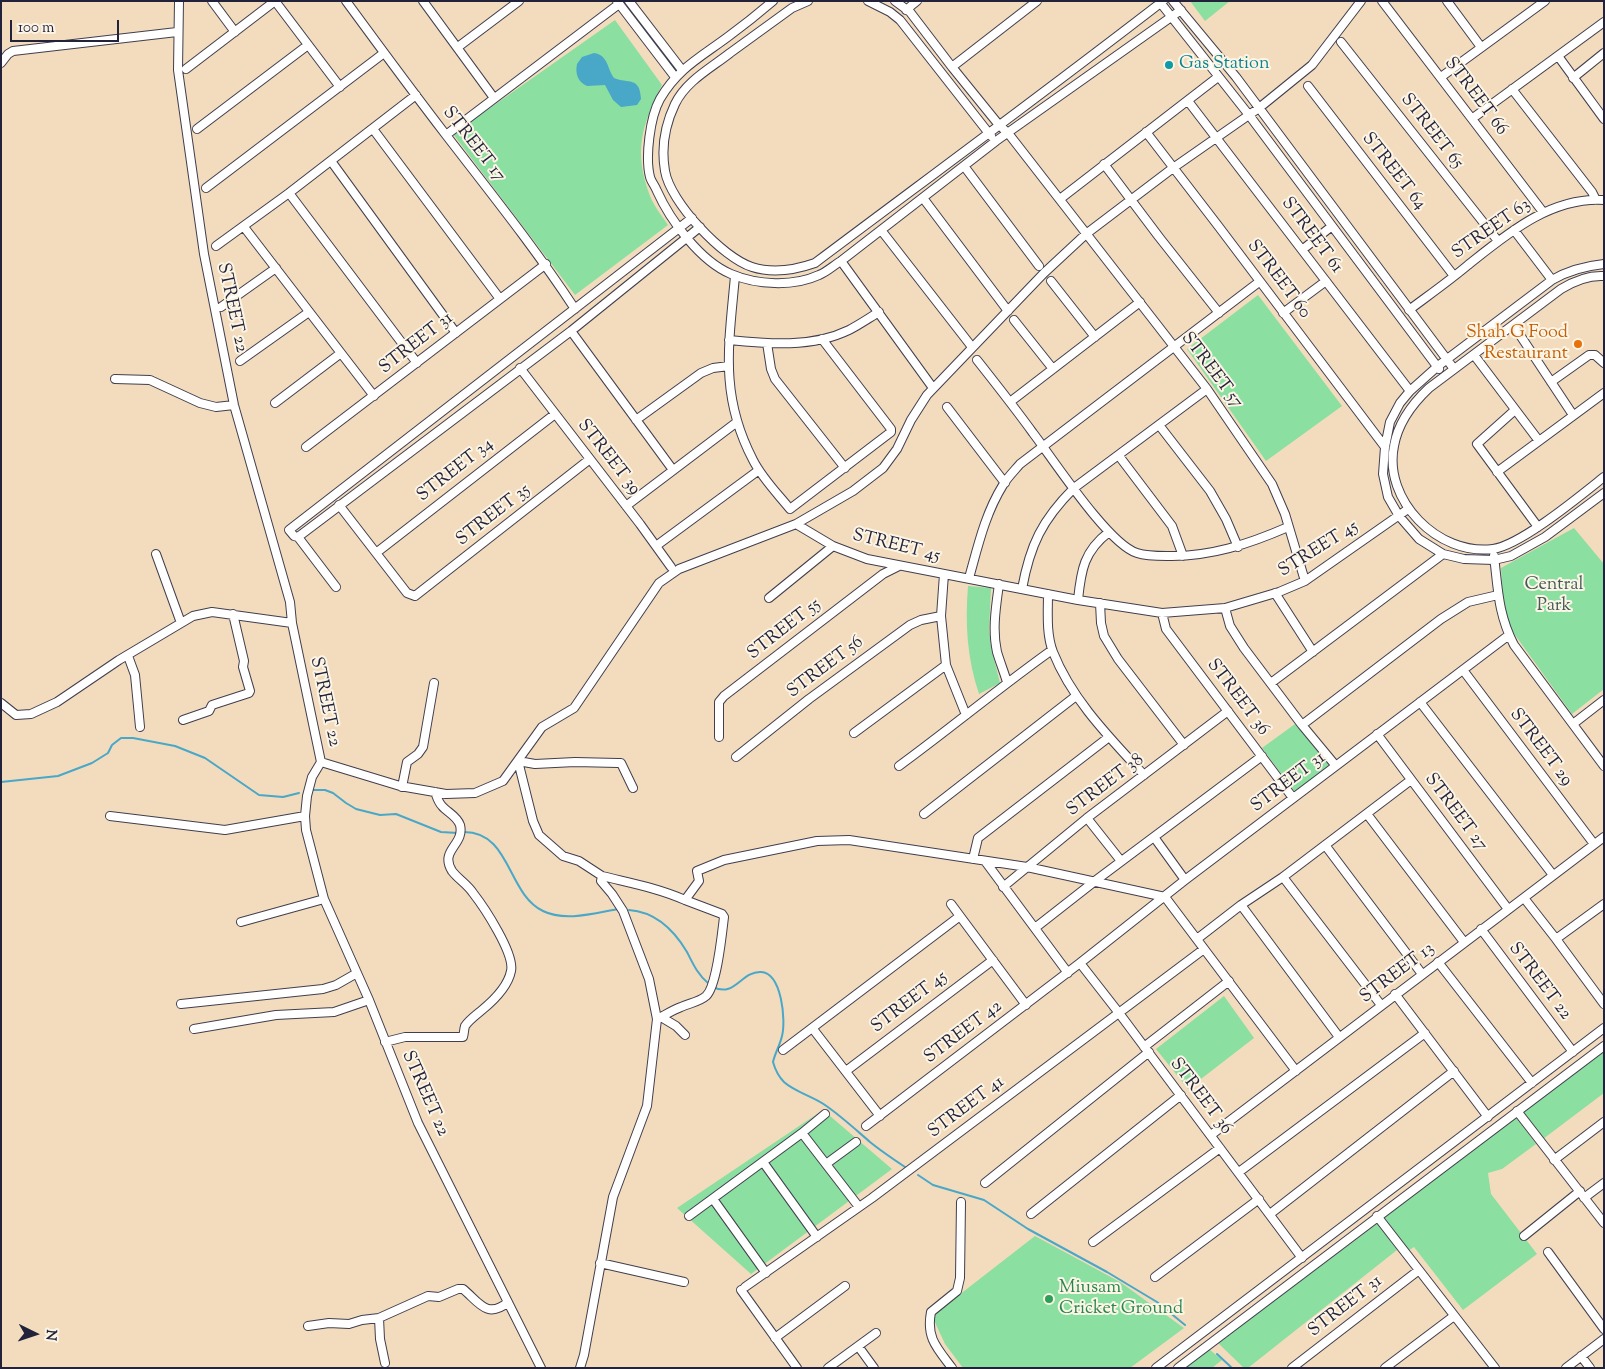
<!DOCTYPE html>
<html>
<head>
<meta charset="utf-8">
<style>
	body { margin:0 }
	#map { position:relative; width:1605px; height:1369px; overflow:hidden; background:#f3dcbd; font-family:"Sorts Mill Goudy",serif }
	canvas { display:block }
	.frame { position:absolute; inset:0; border:2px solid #22223b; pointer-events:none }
	.north { position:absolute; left:10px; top:1309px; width:50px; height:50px; -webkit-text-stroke:4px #fcf5e5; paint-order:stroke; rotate:94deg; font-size:14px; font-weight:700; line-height:20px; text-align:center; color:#22223b }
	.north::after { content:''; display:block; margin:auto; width:18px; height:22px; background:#22223b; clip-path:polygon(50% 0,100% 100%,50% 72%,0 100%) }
	.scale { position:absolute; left:10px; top:20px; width:109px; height:22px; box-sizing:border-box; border:2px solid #22223b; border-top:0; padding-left:6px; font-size:15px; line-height:18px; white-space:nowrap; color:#22223b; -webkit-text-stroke:4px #fcf5e5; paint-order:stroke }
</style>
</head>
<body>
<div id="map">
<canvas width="1605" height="1369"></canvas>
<div class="frame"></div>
<div class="north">N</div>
<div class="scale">100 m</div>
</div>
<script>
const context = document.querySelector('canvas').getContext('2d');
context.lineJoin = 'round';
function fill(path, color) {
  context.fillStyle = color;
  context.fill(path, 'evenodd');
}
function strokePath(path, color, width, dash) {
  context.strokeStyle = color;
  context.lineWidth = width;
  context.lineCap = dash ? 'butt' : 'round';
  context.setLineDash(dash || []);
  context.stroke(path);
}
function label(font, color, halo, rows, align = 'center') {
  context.font = font + ' "Sorts Mill Goudy",serif';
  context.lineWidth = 4;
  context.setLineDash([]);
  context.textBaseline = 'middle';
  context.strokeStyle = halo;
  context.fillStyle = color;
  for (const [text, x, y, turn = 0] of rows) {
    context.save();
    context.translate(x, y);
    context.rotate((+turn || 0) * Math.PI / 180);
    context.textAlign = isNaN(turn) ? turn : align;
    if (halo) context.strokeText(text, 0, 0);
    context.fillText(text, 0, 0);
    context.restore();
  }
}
fill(new Path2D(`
	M 1190,1 L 1230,1 L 1205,21 Z
	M 615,20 L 662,85 C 642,125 633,151 650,196 C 654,206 662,216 668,225 L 575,295 L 453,134 Z
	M 1258,295 L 1342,406 L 1266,461 L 1187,349 Z
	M 1574,528 L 1604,564 L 1604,689 L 1572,714 L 1510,628 L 1503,598 L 1501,568 Z
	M 968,586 L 991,588 L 989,630 L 991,647 L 1000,683 L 979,694 C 967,658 965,624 968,586 Z
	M 1295,724 L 1329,765 L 1295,792 L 1262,748 Z
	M 1224,996 L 1254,1038 L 1188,1089 L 1156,1049 Z
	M 1604,1050 L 1604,1093 L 1543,1139 L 1523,1112 Z
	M 823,1110 L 892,1169 L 751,1274 L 677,1208 Z
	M 1515,1116 L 1536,1144 L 1502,1169 L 1488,1173 L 1491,1194 L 1537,1254 L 1463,1310 L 1414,1247 L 1408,1251 L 1384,1217 Z
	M 1378,1223 L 1397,1250 L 1248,1368 L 1244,1368 L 1218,1343 Z
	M 1035,1236 L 1120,1282 L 1184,1328 L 1130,1368 L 963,1368 L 945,1344 L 932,1316 Z
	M 1209,1349 L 1222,1360 L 1212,1368 L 1184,1368 Z`), '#8bdfa0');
fill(new Path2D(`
	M 594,53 C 608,55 607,68 614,78 C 628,84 640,76 641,99 L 637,105 L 621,107 L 613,100 L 605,85 L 587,86 C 578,82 575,74 577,64 L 582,57 Z`), '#49a7c8');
strokePath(new Path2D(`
	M 1,782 L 58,776 L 92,763 L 108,753 L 112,745 L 121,738 L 133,738 L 175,746 L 205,758 L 259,795 L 283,797 L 299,793
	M 310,790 L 325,790 L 333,793 L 346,803 L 356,809 L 380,815 L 396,814 L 441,832 L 458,833
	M 463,832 C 511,831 507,894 543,911 C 565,922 595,913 618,909
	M 629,910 C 656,912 674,930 687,952 C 693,964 698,975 709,984
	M 713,987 C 735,998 741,971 761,972 C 782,973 786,1021 782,1036 C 780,1045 775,1053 773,1062 C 775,1069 778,1076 784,1082 C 795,1092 812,1096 825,1105 C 841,1116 855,1129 870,1142 C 881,1151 893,1159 905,1167
	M 918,1175 L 933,1185 L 984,1200 L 1028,1229 L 1107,1272 L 1157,1302 L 1185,1325
	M 1217,1354 L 1232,1368`), '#49a7c8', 2);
const minor = new Path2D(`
	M 179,1 L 178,70 L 204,254 L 234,405 L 290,602 L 292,623 L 321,762 L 312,777 L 307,796 L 305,816 L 306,830 L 324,899 L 369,1000 L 418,1123 L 541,1368
	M 212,1 L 235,32
	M 275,1 L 340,87
	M 346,1 C 379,46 412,91 446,135 C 490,192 535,248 575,309
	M 423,1 L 494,98
	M 617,1 L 675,77
	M 629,1 L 682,70
	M 773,1 C 759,13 744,25 729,36 C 701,57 678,68 660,99 C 650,117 645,157 650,177 C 651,181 655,186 657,191 C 670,220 700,261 731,274 C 757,285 793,287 819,275 C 827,272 834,265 841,261 L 996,141 L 1181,10
	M 808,1 L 792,8 C 771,23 751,38 730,53 C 711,68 686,81 675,104 C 665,125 661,148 665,171 C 670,202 723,258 752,267 C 774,274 795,270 815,263 C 931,176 1048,90 1163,1
	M 868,1 L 890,12 L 900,20 L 991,136
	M 895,1 L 910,12 L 952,67 L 999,125 L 1008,133 L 1207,389 L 1272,484 L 1285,514 L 1305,581
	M 1159,1 L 1249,115 L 1439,369
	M 1173,1 L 1236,77 L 1454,369
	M 1382,1 L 1543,212
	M 1447,1 L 1481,47
	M 906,10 L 917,1
	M 1341,42 L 1498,241
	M 458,47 L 519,1
	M 1558,56 L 1604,119
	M 1,63 L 8,54 L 13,51 L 177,32
	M 952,67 L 1037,1
	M 186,69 L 275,1
	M 1441,77 L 1545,1
	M 1573,78 L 1604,53
	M 1308,86 L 1454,276
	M 1512,89 L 1592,192 L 1596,200
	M 1188,101 L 1410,391
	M 1473,118 L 1604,22
	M 197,129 L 308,45
	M 373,129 L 500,299
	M 1146,132 L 1219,227 L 1385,447
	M 446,135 L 619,4
	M 331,161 L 456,333
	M 1104,164 L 1159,237 L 1219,313
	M 964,166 L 1039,266
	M 206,188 L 384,53
	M 289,193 L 417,363
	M 923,198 L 1008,311
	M 1060,199 L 1218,77
	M 692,218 L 289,530 L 294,536 L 298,537 L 571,331 L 700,227
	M 244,227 L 374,396
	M 881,230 L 972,347
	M 1514,230 L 1552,280
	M 216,246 L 289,193 L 416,95
	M 1302,250 L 1332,226
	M 841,261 L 933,388
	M 1604,264 C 1585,266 1569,270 1552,280 L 1438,366 L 1410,391 L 1400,403 L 1390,422 L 1385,447 L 1383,474 L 1388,497 L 1399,516 L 1419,539 L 1443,554 L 1464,559 L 1494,560 L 1511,556 L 1545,537 L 1604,493
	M 735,276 C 729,344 719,395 753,460 C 762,478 777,493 790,509 L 891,432 L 891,429 L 822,339
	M 1604,276 C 1588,275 1574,281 1561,289 L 1429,388 C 1412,404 1398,423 1394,446 C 1383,500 1438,556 1493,549 C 1521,545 1580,496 1604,477
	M 1051,281 L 1095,337
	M 221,307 L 276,268
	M 1409,310 C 1429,295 1449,281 1468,265 C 1507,234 1550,197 1604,200
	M 1283,313 L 1326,281
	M 1014,320 L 1053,369
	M 1514,326 L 1573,415
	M 571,331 L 673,470
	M 729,340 C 769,344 812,348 849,330 C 859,325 869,318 879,312
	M 767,343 L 771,369 L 775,379 L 845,468
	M 1474,355 L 1539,441
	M 977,360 C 996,384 1015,408 1033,433 C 1053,459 1108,544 1137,553 C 1146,556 1157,556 1167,556 C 1210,557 1249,544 1288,527
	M 240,361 L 309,312
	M 520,368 L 640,524 L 671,567
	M 115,379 L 150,380 L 200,403 L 216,407 L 234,405
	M 1551,382 L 1589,355 L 1595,355 L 1604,363
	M 1010,402 L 1140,302
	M 275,403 L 341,353
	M 947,407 L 1005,483
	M 1515,410 L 1477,444 L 1538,527
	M 636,420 L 701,373 L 713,368 L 729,366
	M 1159,425 L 1210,491 L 1226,519 L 1238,547
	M 306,447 L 546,264
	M 1119,456 L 1172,526 L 1183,556
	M 1497,472 L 1604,393
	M 339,505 L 407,593 L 415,596 L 590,459
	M 626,506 L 737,422
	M 796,524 L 853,491 L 883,468 L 897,449 L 911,420 L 927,395 L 1044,273 L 1086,234 L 1173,168 L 1259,108 L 1312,65 L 1361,1
	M 298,537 L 336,587
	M 656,546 L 759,470
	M 376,553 L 555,414
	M 156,554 L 181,623
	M 1494,556 C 1498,589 1498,614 1514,645 L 1604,766
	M 944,574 L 941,616 L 946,665 L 966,715
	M 969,578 C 978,546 985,514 1003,485 C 1007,478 1014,471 1020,464 L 1259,282
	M 999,584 C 996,606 992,630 997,652 C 1000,662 1004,672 1007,682
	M 1022,589 C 1030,545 1042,520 1074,488 L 1207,389
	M 1275,593 L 1313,652
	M 1048,594 C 1048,612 1046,634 1053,652 C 1072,700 1110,738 1144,775
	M 769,598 L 833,546
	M 1078,600 C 1081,570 1084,551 1109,532
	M 1100,603 L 1101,623 L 1104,636 L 1118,659 L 1184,745
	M 1225,608 L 1230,626 L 1244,648 L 1302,725 L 1336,766
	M 1162,613 L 1166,629 L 1293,798
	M 128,656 L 135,675 L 140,727
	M 1463,670 L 1594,844
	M 1271,683 L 1443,554
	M 1420,702 L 1553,875
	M 1,703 L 16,715 L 31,714 L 57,702 L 119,660 L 193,616 L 212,612 L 292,623
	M 183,720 L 209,711 L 212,705 L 249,693 L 250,691 L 243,667 L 244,661 L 233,614
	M 1573,724 L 1604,700
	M 1302,725 L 1441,619 L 1468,602 L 1498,595
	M 854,733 L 946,665
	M 1377,734 L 1508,909
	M 719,737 L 719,702 L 724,696 L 883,574 L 899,566
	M 736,757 L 809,699 L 910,625 L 921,620 L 941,616
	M 321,762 L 400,786 L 446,794 L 475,793 L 503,781 L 542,727 L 574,708 L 659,583 L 679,569 L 796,524 L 833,546 L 867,559 L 1078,600 L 1162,613 L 1225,608 L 1279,592 L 1305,581 L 1408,509
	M 899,766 C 951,728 1000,687 1052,650
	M 402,787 L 407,762 L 418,754 L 423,747 L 434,683
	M 924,814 L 1076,696
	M 1367,814 L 1464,942
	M 110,816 L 225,830 L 305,816
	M 1087,818 L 1121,861
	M 1154,837 L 1185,880
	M 1325,845 L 1422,974
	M 973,859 L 978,838 L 1109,737
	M 985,861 L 1068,973
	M 602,876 L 579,861 L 563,856 L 539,835 L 533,821 L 518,761 L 535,764 L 575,762 L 618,763 L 621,763 L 633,788
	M 1283,877 L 1381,1005
	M 1003,887 L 1087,818 L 1228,711
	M 1524,898 L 1556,939 L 1604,1004
	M 951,904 L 1026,1005
	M 1241,905 L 1339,1037
	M 241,922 L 324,899
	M 1035,928 L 1095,881 L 1262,756
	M 1481,929 L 1573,1052
	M 1197,939 L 1241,905 L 1283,877 L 1411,780
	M 1556,939 L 1604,904
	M 1438,962 L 1532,1083
	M 1395,994 L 1488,1117
	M 181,1004 L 323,989 L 336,985 L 357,973
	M 661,1017 L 676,1026 L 685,1035
	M 657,1019 C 665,1015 673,1010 681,1007 C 690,1003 699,1002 706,996 C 717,986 722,933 724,917 L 722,914 L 685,900
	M 194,1029 L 276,1015 L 334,1012 L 369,1000
	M 813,1029 L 880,1116
	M 385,1042 L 405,1037 L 463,1037 C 464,1034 464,1029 465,1026 C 469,1020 476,1015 482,1010 C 493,1001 508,986 511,971 C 515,954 484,907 473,893 C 467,884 458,879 452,871 C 439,850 465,845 460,825 C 457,816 447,812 442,806 C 438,802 437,797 435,792
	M 1144,1047 L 1229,981
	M 783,1050 L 960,916
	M 846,1071 L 993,960
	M 1517,1111 L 1604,1223
	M 866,1126 L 1080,963
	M 802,1133 L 859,1207
	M 1211,1135 L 1604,837
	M 1554,1160 L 1604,1122
	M 763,1162 L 817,1237
	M 826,1164 L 856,1142
	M 1239,1172 L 1425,1033
	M 985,1183 L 1149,1052
	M 1584,1198 L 1604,1183
	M 713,1199 L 766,1273
	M 1031,1214 L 1181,1095
	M 1270,1214 L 1454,1071
	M 689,1216 L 802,1133 L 825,1114
	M 1377,1216 L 1495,1368
	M 1524,1236 L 1580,1191
	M 1093,1242 L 1220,1148
	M 1548,1252 L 1604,1329
	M 1302,1258 L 1119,1013 L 1080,963 L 1185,880 L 1509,635
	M 600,1263 L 684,1282
	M 1155,1277 L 1259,1199
	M 745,1287 L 872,1198 L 1204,949
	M 741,1290 L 797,1368
	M 379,1318 L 380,1339 L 385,1363
	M 308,1326 L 329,1323 L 349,1324 L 362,1320 L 379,1318 L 428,1296 L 439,1297 L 458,1289 L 463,1289 C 478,1301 487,1320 508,1302
	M 775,1338 L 845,1286
	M 858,1346 L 874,1368
	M 1581,1356 L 1590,1368
	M 580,1368 L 584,1355 L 613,1197 L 647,1106 L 657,1019 L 649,979 L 623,911 L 612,894 L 601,881 L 602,876 C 630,883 658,888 685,900 L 699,881 L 697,871 L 724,860 L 817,841 L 849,840 L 1027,867 L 1165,897 L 1296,1071
	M 828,1368 L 876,1333
	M 952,1368 C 937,1348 926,1338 931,1312 L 957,1291 L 960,1278 L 961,1202
	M 1156,1368 L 1604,1028
	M 1178,1368 L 1604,1046
	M 1292,1368 L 1419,1270
	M 1385,1368 L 1454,1316
	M 1566,1368 L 1604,1339`);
strokePath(minor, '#413e4e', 10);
strokePath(minor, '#fff', 8);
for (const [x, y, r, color] of [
	[1169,65,5,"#0f9aa8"],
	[1578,344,5,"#e8710a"],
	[1049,1299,5,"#2e9e5b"]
]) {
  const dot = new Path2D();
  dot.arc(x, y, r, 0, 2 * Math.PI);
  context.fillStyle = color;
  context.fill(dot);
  strokePath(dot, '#fcf5e5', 2);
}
label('18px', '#0d838f', '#fcf5e5', [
	["Gas Station",1179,65]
], 'left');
label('18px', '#22223b', '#fcf5e5', [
	["STREET 66",1475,97,53],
	["STREET 65",1431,132,52],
	["STREET 17",473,145,52],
	["STREET 64",1393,172,52],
	["STREET 63",1492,230,-35],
	["STREET 61",1311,236,53],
	["STREET 60",1278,280,53],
	["STREET 22",231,308,78],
	["STREET 31",417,344,-38],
	["STREET 57",1211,371,53],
	["STREET 39",608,458,52],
	["STREET 34",456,471,-38],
	["STREET 35",494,516,-38],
	["STREET 45",896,547,14],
	["STREET 45",1319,550,-32],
	["STREET 55",785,630,-38],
	["STREET 56",826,668,-37],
	["STREET 36",1237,698,53],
	["STREET 22",324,702,78],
	["STREET 29",1540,748,53],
	["STREET 31",1289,783,-37],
	["STREET 38",1106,786,-37],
	["STREET 27",1455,813,53],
	["STREET 13",1398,974,-37],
	["STREET 22",1539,982,53],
	["STREET 45",910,1003,-37],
	["STREET 42",964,1033,-37],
	["STREET 22",424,1094,66],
	["STREET 36",1200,1097,53],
	["STREET 41",967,1108,-37],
	["STREET 31",1346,1307,-38]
]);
label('18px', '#c56008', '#fcf5e5', [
	["Shah G Food",1568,334],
	["Restaurant",1568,355]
], 'right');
label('18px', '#425b59', '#fcf5e5', [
	["Central",1554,586],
	["Park",1554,607]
]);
label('18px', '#27864d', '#fcf5e5', [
	["Miusam",1059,1289],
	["Cricket Ground",1059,1310]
], 'left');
</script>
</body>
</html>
